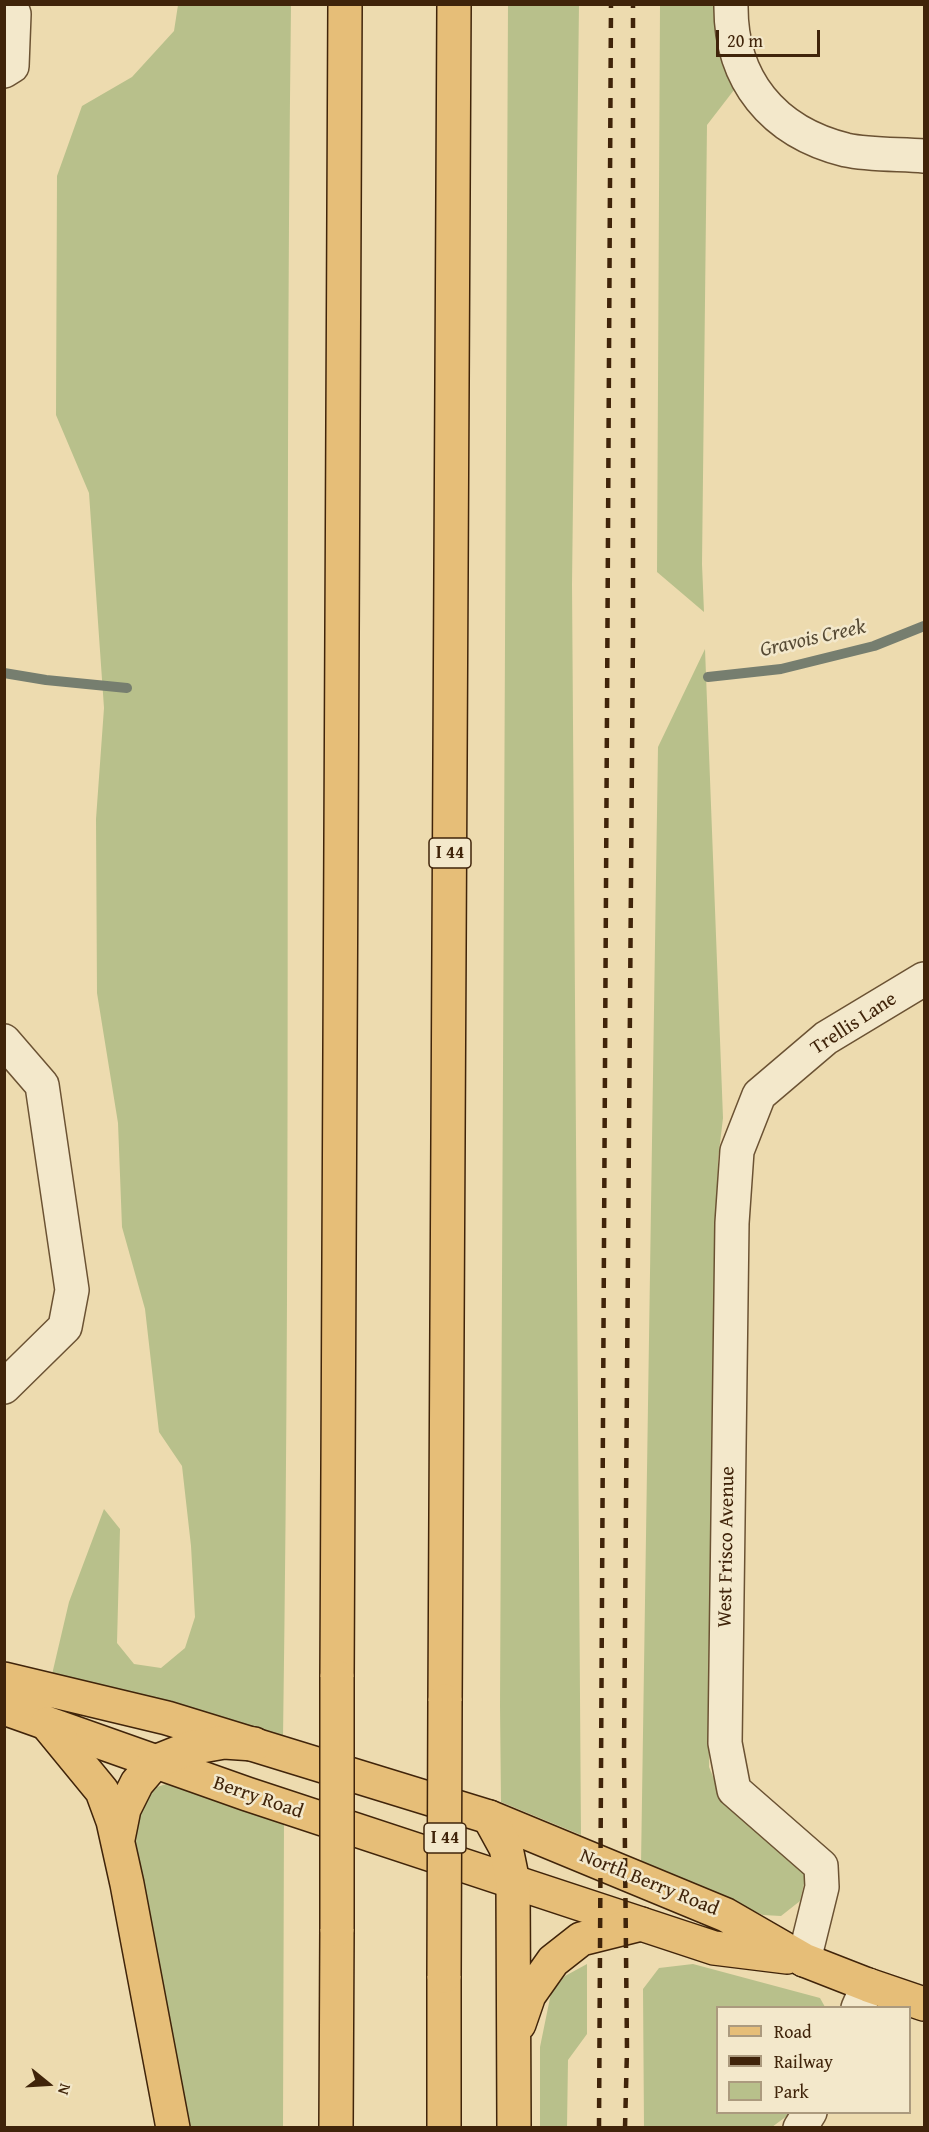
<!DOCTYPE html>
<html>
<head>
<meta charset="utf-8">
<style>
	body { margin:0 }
	#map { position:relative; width:929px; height:2132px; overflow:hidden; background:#eddbaf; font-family:"Gentium Book Plus",serif }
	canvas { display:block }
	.frame { position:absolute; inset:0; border:6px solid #40240a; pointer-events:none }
	.legend { position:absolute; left:716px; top:2006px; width:195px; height:108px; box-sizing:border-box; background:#f3e8cb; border:2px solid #ab9a7e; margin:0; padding:8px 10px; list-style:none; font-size:18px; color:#40240a }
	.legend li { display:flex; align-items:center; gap:12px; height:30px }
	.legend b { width:30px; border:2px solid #ab9a7e }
	.north { position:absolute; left:18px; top:2054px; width:60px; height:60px; -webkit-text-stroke:4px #f3e8cb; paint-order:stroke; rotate:108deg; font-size:16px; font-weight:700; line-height:24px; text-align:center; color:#40240a }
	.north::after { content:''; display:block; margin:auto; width:21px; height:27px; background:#40240a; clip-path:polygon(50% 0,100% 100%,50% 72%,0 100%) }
	.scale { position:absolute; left:716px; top:30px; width:104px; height:27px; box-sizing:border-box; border:3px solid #40240a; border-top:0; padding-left:8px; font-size:18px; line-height:21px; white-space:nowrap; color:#40240a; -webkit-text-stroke:4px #f3e8cb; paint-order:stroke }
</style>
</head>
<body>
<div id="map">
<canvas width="929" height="2132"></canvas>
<div class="frame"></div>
<ul class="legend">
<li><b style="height:8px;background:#e6be78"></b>Road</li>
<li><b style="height:8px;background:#40240a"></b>Railway</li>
<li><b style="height:16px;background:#b8c08b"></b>Park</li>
</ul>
<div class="north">N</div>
<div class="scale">20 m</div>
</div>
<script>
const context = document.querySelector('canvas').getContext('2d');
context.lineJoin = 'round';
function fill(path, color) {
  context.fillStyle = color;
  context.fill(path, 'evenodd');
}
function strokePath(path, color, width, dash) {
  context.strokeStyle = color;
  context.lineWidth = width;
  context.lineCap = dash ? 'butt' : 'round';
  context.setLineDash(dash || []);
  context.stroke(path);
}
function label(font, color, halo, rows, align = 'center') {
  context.font = font + ' "Gentium Book Plus",serif';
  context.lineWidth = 5;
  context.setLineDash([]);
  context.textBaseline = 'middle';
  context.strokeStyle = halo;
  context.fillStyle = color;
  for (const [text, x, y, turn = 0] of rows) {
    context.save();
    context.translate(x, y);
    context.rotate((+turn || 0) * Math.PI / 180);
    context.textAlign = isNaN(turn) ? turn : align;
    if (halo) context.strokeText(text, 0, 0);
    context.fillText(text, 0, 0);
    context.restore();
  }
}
fill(new Path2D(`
	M 579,4 L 572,584 L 581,1835 L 501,1802 L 500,1705 L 508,5 Z
	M 178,5 L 291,5 C 284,582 292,1160 283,1738 L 50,1683 L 69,1602 L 104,1509 L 120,1529 L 117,1643 L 134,1664 L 161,1668 L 185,1648 L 195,1617 L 191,1546 L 182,1466 L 159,1432 L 145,1309 L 122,1227 L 118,1123 L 97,993 L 96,819 L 104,708 L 89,493 L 56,415 L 57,176 L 82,106 L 132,77 L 174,31 Z
	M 660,5 L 715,5 L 720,47 L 734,90 L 707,125 L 702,564 L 704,612 L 657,572 Z
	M 705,649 L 723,1118 L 718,1160 L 709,1767 L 723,1801 L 756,1832 L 792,1855 L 806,1875 L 800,1901 L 781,1916 L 763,1915 L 641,1864 L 658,747 Z
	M 172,1782 L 284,1819 L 283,2127 L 188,2127 L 136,1847 C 137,1818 139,1812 154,1788 Z
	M 587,1964 L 587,2034 L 568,2060 L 567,2127 L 540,2127 L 540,2047 L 551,1993 L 565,1976 Z
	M 693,1964 L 820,1998 L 825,2007 L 718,2008 L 718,2112 L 791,2113 L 772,2127 L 644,2127 L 643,1989 L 659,1968 Z`), '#b8c08b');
strokePath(new Path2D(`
	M 4,673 L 46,680 L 127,688
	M 708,677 L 781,669 L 874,646 L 924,626`), '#767e6f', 10);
const minor = new Path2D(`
	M 731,4 C 730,80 773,132 846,150 C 869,155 901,154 924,156
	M 4,71 L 12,66 L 14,14 L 10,4
	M 4,1041 L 42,1085 L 72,1290 L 65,1327 L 4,1387
	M 804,1960 L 822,1887 L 821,1866 L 734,1790 L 725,1743 L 732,1223 L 737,1151 L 759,1095 L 826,1038 L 924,979
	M 858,2008 L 868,1985
	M 800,2128 L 810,2112`);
const major = new Path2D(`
	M 4,1679 L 167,1718 L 489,1817 L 726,1915 L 804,1960 L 868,1985 L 924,2004
	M 4,1708 L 247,1794 L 714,1948 L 787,1957`);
const highway = new Path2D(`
	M 337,1677 L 345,4
	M 445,1701 L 454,4
	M 47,1724 L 102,1791 L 113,1821 L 127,1884 L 173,2128
	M 489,1817 L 506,1848 L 513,1882 L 514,2128
	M 118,1839 L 124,1809 L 137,1783 L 155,1762 L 190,1748 L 224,1742 L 254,1744
	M 519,2024 L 529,1995 L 553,1961 L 581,1939 L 641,1924
	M 336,2128 L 337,1929
	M 444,2128 L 444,1976`);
strokePath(minor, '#6b5233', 36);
strokePath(major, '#40240a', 36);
strokePath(highway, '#40240a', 36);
strokePath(minor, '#f3e8cb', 33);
strokePath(major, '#e6be78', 33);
strokePath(highway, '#e6be78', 33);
strokePath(new Path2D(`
	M 599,2128 L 611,4
	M 625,2128 L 627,2050 L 624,1754 L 633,633 L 633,4`), '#40240a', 4.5, [10, 10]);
const highwayBridge = new Path2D(`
	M 337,1677 L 337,1929
	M 444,1976 L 445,1701`);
strokePath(highwayBridge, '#40240a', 36, []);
strokePath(highwayBridge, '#e6be78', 33);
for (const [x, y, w] of [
	[450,853,42],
	[445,1838,42]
]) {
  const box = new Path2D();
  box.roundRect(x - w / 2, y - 15, w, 30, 4.5);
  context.fillStyle = '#f3e8cb';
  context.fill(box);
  strokePath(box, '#40240a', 1.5);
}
label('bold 18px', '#40240a', null, [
	["I 44",450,853],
	["I 44",445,1838]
]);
label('20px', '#40240a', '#f3e8cb', [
	["Trellis Lane",854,1024,-33],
	["West Frisco Avenue",727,1547,-89],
	["Berry Road",258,1798,19],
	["North Berry Road",649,1883,22]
]);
label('italic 21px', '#564a34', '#f3e8cb', [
	["Gravois Creek",813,639,-13]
]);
</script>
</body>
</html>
